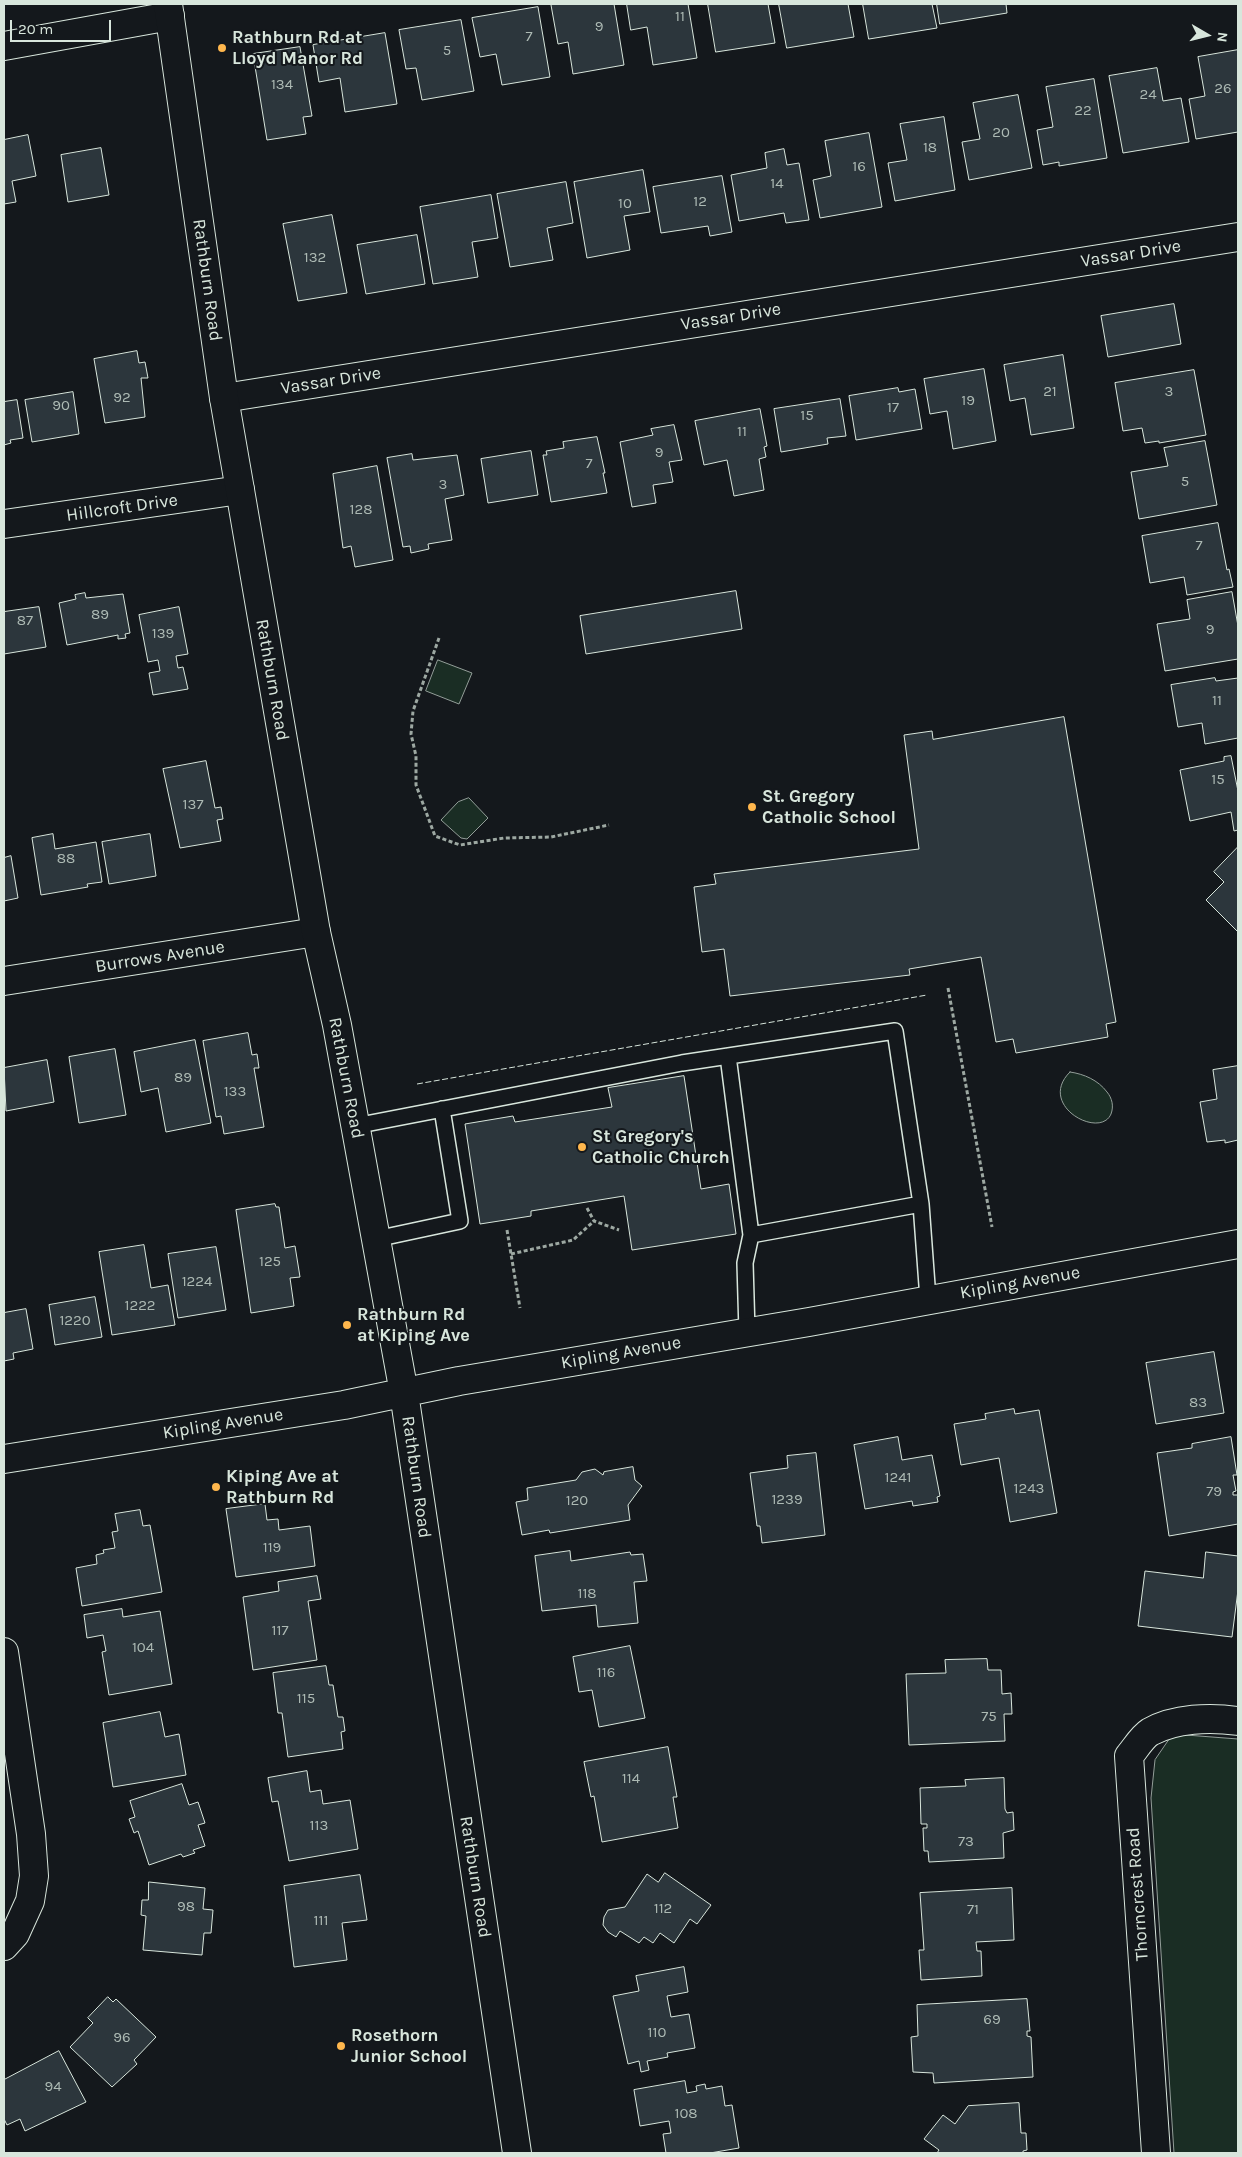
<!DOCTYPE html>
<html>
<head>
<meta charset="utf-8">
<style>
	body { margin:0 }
	#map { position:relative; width:1242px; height:2157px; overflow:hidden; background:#14181c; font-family:Karla,sans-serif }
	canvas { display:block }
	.frame { position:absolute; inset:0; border:5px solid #d8e6dc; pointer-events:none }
	.north { position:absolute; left:1182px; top:10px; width:50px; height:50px; -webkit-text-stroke:4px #14181c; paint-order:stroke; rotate:98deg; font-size:14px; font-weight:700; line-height:20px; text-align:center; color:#d8e6dc }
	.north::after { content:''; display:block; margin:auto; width:18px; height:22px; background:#d8e6dc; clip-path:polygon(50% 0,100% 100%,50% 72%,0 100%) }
	.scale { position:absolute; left:10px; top:20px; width:101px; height:22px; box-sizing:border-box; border:2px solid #d8e6dc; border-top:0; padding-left:6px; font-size:15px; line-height:18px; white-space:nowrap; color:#d8e6dc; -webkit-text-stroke:4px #14181c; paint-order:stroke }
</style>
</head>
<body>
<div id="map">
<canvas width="1242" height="2157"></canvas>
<div class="frame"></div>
<div class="north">N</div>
<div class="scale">20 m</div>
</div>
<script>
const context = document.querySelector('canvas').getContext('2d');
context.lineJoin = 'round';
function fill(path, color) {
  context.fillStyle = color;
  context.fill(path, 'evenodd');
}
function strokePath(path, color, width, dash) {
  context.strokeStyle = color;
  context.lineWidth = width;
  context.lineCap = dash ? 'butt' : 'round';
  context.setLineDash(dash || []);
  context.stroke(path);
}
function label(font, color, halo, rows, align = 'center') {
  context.font = font + ' Karla,sans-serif';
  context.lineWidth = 4;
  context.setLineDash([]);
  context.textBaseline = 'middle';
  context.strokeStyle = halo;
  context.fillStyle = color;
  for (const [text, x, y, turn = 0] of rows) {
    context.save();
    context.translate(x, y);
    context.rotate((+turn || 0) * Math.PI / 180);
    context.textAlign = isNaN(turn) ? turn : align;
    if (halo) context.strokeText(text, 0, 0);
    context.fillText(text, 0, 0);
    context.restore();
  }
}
const green = new Path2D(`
	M 438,660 L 472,673 L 459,704 L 426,691 Z
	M 469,798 L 488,818 L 467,839 L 461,838 L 441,820 L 458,802 Z
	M 1070,1072 C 1084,1074 1098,1080 1107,1092 C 1112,1098 1114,1106 1111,1114 C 1100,1140 1036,1105 1070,1072 Z
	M 1173,1734 L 1238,1739 L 1238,2153 L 1174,2153 L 1151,1798 L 1155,1760 Z`);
fill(green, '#1a2d24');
strokePath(green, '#939e99', 1);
const building = new Path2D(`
	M 560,4 L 614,4 L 624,65 L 573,74 L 568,42 L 558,44 L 551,5 Z
	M 627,4 L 688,4 L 697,58 L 653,65 L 647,27 L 631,30 Z
	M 708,4 L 768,4 L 775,43 L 716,52 Z
	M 779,4 L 848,4 L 854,37 L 787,48 Z
	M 863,4 L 932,4 L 937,28 L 869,39 Z
	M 937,4 L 1006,4 L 1007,13 L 940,24 Z
	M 538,7 L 550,77 L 502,85 L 496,54 L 480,57 L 472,18 Z
	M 461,20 L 474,91 L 422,100 L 416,68 L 406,69 L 399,30 Z
	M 385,33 L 397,104 L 345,112 L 340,78 L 319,82 L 313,45 Z
	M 300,47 L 312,116 L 303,117 L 306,134 L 267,140 L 253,54 Z
	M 1238,50 L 1238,132 L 1196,139 L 1189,99 L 1205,96 L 1198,57 Z
	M 1157,68 L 1163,101 L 1181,98 L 1189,142 L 1123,153 L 1109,76 Z
	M 1094,79 L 1107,158 L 1059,166 L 1059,162 L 1043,165 L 1037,130 L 1053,127 L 1046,87 Z
	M 1018,95 L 1032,168 L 969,180 L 962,142 L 980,139 L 973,103 Z
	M 944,117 L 955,190 L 895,201 L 888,163 L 907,160 L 900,124 Z
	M 869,133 L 882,207 L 820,218 L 813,180 L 831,176 L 825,141 Z
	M 28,135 L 36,176 L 12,181 L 16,202 L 4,204 L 4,140 Z
	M 101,148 L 109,195 L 68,202 L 61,155 Z
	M 784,149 L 787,165 L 799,163 L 809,220 L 786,223 L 784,213 L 739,221 L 731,175 L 767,168 L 765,153 Z
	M 643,170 L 650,212 L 624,216 L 630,250 L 587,258 L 574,182 Z
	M 722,176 L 732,232 L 710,236 L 708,226 L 661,233 L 653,187 Z
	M 566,182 L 573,223 L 547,228 L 553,260 L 510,267 L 497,194 Z
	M 491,195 L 498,238 L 472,242 L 478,277 L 433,284 L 420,207 Z
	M 332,215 L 347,293 L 298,301 L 283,224 Z
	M 417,235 L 425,284 L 366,294 L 357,245 Z
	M 1174,304 L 1181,344 L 1108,357 L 1101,316 Z
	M 137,351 L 139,363 L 145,362 L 148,378 L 141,378 L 145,417 L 105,423 L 94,359 Z
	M 1063,355 L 1074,428 L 1031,435 L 1025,398 L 1010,401 L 1004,365 Z
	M 984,369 L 996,441 L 953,449 L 947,411 L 930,414 L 924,379 Z
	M 1194,370 L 1206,435 L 1159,443 L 1159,441 L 1145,443 L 1142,428 L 1123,431 L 1115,383 Z
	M 898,388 L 899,392 L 915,389 L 922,429 L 856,440 L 849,396 Z
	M 73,392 L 79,434 L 32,442 L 25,400 Z
	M 840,399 L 846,436 L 827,438 L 828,444 L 781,452 L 774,409 Z
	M 17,400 L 23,438 L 10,440 L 11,443 L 4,445 L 4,402 Z
	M 760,409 L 767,446 L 764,447 L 766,457 L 759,459 L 764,490 L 734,496 L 727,460 L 704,465 L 695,421 Z
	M 674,425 L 682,460 L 669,462 L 673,482 L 653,485 L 656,503 L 632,507 L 620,442 L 653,435 L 651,429 Z
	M 597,437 L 605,473 L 603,473 L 607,493 L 551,502 L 543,455 L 547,455 L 546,451 L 564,448 L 563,442 Z
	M 1205,441 L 1217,505 L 1139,519 L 1131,472 L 1168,466 L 1164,448 Z
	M 531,451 L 538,495 L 488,503 L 481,459 Z
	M 412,454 L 413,460 L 457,455 L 464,495 L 445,499 L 452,540 L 428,544 L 429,549 L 411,553 L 410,546 L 403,547 L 387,458 Z
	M 377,466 L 393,560 L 355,567 L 351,546 L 343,548 L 333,474 Z
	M 1218,523 L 1227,570 L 1229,569 L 1233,587 L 1187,595 L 1184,577 L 1150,583 L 1142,536 Z
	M 736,591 L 742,629 L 586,654 L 580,616 Z
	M 1232,592 L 1238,626 L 1238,659 L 1165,671 L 1157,624 L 1190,619 L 1187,600 Z
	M 85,593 L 86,598 L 123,594 L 130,633 L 125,634 L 126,638 L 118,639 L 118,635 L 67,645 L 59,603 L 76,599 L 75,595 Z
	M 39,607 L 46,647 L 4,654 L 4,612 Z
	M 179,607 L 188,654 L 176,656 L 178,668 L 183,667 L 188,689 L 153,695 L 149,673 L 160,671 L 158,660 L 148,662 L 139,615 Z
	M 1215,678 L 1216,681 L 1238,678 L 1238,738 L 1205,744 L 1202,723 L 1178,727 L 1171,685 Z
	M 1064,717 L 1116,1022 L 1106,1024 L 1108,1037 L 1016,1053 L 1013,1039 L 996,1042 L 981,957 L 909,969 L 910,975 L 730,996 L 724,949 L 702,952 L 694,887 L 716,884 L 714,874 L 919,849 L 904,735 L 932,731 L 933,739 Z
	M 1231,756 L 1238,791 L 1238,830 L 1234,831 L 1231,812 L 1190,821 L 1180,770 L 1224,761 L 1224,757 Z
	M 206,761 L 215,808 L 221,807 L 223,819 L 217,820 L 221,841 L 180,848 L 163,769 Z
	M 53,834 L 55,849 L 96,842 L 102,882 L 87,884 L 88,887 L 41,895 L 32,838 Z
	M 150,834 L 156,876 L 109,884 L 102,842 Z
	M 1238,847 L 1238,932 L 1206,900 L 1224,882 L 1214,872 Z
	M 11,856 L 18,898 L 4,901 L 4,858 Z
	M 248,1033 L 252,1055 L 257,1054 L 259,1068 L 254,1068 L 264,1127 L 224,1134 L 221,1116 L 216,1117 L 203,1041 Z
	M 195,1040 L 211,1123 L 166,1132 L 158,1088 L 141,1092 L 134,1052 Z
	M 115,1049 L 126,1115 L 79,1123 L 69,1057 Z
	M 47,1060 L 54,1102 L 6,1111 L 4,1068 Z
	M 1238,1066 L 1238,1140 L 1225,1143 L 1225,1140 L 1207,1142 L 1200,1102 L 1217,1099 L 1213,1070 Z
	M 684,1076 L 701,1189 L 729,1184 L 736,1234 L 632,1250 L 624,1196 L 531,1211 L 531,1216 L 480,1224 L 465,1124 L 513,1116 L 515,1122 L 612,1107 L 608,1088 Z
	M 275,1204 L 276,1207 L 279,1207 L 285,1248 L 295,1246 L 300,1277 L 290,1278 L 294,1306 L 251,1313 L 236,1210 Z
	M 144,1245 L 151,1288 L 168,1285 L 175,1325 L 112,1335 L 99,1252 Z
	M 216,1247 L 226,1310 L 178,1318 L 168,1254 Z
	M 95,1297 L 102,1337 L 55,1345 L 49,1305 Z
	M 26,1309 L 33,1349 L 13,1353 L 14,1359 L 4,1361 L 4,1313 Z
	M 1214,1352 L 1224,1413 L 1156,1424 L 1146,1363 Z
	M 1014,1409 L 1015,1414 L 1039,1410 L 1057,1513 L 1010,1522 L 999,1458 L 961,1465 L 954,1424 L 986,1419 L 985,1414 Z
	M 898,1437 L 902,1460 L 932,1455 L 940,1496 L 937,1497 L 938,1502 L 913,1506 L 912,1501 L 865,1509 L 854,1445 Z
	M 1231,1437 L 1237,1475 L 1233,1475 L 1236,1491 L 1233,1492 L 1233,1495 L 1238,1495 L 1238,1524 L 1169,1536 L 1157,1453 L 1192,1448 L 1192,1444 Z
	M 816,1453 L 825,1535 L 762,1543 L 760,1526 L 757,1526 L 750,1473 L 788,1468 L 787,1456 Z
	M 633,1467 L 635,1480 L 642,1486 L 628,1505 L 630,1520 L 550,1533 L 549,1530 L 522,1535 L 516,1502 L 528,1500 L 527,1488 L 576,1480 L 582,1472 L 595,1469 L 603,1475 L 604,1472 Z
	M 265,1504 L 267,1520 L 278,1519 L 279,1530 L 310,1526 L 315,1566 L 236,1577 L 226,1509 Z
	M 140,1510 L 143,1526 L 150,1525 L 162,1592 L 82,1606 L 76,1568 L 97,1564 L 96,1555 L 104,1553 L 103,1550 L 115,1548 L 112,1532 L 118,1531 L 115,1514 Z
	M 570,1551 L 571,1561 L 630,1552 L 631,1555 L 643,1554 L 647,1581 L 634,1582 L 638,1623 L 598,1627 L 596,1605 L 542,1611 L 535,1556 Z
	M 1206,1552 L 1238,1556 L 1238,1590 L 1232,1637 L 1138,1626 L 1145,1571 L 1203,1578 Z
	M 317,1576 L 321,1599 L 308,1601 L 317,1660 L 253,1670 L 243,1597 L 279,1591 L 278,1582 Z
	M 122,1609 L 123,1617 L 160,1611 L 172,1684 L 109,1695 L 102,1652 L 106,1651 L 103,1635 L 87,1638 L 84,1615 Z
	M 630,1646 L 645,1718 L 599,1727 L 592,1690 L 579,1692 L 573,1657 Z
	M 987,1659 L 988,1670 L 1001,1670 L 1002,1694 L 1011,1693 L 1012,1714 L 1004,1714 L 1005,1741 L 909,1745 L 906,1674 L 946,1673 L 945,1660 Z
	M 326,1666 L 329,1685 L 333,1685 L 338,1717 L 343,1717 L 345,1731 L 341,1732 L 343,1749 L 288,1757 L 282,1713 L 278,1713 L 273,1673 Z
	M 160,1712 L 165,1737 L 179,1734 L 186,1775 L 113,1787 L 103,1723 Z
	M 668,1747 L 677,1797 L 673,1797 L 678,1828 L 602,1842 L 594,1796 L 591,1797 L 584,1762 Z
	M 307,1771 L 310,1792 L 321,1790 L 323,1804 L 350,1800 L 358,1849 L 289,1861 L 278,1801 L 272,1802 L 268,1778 Z
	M 1004,1778 L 1005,1809 L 1007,1813 L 1013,1812 L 1014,1830 L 1003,1833 L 1004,1858 L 929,1862 L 928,1851 L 924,1851 L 923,1828 L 927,1828 L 927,1824 L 921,1824 L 920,1788 L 966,1786 L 965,1780 Z
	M 182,1784 L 189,1805 L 198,1802 L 205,1823 L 198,1825 L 205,1846 L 193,1850 L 195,1853 L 183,1857 L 181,1854 L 149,1865 L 138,1831 L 134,1833 L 129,1819 L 135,1817 L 130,1801 Z
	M 665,1873 L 711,1905 L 697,1924 L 690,1919 L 674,1943 L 660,1933 L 653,1943 L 644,1937 L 639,1943 L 620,1931 L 616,1937 L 608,1932 L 603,1925 L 604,1917 L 608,1910 L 625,1907 L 647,1874 L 658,1882 Z
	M 360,1875 L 367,1920 L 342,1923 L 347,1960 L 294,1967 L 284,1886 Z
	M 149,1882 L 205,1888 L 203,1909 L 213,1910 L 211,1933 L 204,1933 L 202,1955 L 143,1950 L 146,1916 L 141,1915 L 142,1900 L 148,1900 Z
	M 1012,1888 L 1014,1940 L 976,1942 L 977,1951 L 981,1951 L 982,1976 L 921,1980 L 919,1950 L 924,1950 L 920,1893 Z
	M 684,1967 L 688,1992 L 667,1996 L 671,2017 L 689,2014 L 695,2048 L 667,2053 L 668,2057 L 647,2061 L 649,2070 L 641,2072 L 639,2061 L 628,2064 L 613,1996 L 639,1991 L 636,1976 Z
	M 108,1997 L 113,2002 L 116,1999 L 156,2037 L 134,2060 L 137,2064 L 112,2087 L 70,2047 L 93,2023 L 88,2018 Z
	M 1027,1999 L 1030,2031 L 1027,2031 L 1027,2036 L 1031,2037 L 1033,2077 L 934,2083 L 933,2073 L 913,2072 L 911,2037 L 918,2036 L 917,2005 Z
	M 59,2051 L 86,2102 L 25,2131 L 20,2119 L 7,2125 L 4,2119 L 4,2080 Z
	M 685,2081 L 687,2093 L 697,2091 L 696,2086 L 705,2084 L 706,2089 L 722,2086 L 725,2106 L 732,2105 L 739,2148 L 710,2153 L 666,2153 L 663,2134 L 671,2133 L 669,2121 L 640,2126 L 634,2090 Z
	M 1019,2103 L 1021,2133 L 1026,2133 L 1027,2150 L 1023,2151 L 1023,2153 L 937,2153 L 939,2150 L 924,2139 L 943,2115 L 955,2124 L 968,2106 Z`);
fill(building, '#2c363c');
strokePath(building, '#d8e6dc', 1);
const lane = new Path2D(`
	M 728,1056 L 751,1235 L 745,1263 L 747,1332
	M 355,1126 L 682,1063 L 895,1031 L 921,1204 L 928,1299
	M 751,1235 L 921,1204
	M 376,1239 L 460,1221 L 442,1109`);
const street = new Path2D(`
	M 4,46 L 170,16
	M 224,398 L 1238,237
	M 4,524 L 240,490
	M 4,981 L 316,932
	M 4,1652 L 31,1834 L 34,1876 L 30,1901 L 15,1934 L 4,1946
	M 1156,2153 L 1129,1756 C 1135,1749 1142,1737 1150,1732 C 1175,1718 1210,1717 1238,1721`);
const secondary = new Path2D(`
	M 168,4 L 224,398 L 240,490 L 316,932 L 337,1025 L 404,1393 L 517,2153
	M 4,1459 L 344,1405 L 459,1381 L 809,1322 L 1238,1244`);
strokePath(lane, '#d8e6dc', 18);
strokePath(street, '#d8e6dc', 30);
strokePath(secondary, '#d8e6dc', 30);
strokePath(new Path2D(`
	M 439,638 L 413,711 L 411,734 L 416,756 L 416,785 L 435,836 L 460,845 L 504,838 L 551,837 L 609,825
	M 948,988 L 992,1227
	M 587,1208 L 594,1221 L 619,1230
	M 507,1230 L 520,1308
	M 511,1254 L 573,1240 L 594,1221`), '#9da8a2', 3, [4, 2.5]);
strokePath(lane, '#14181c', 15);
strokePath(street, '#14181c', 28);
strokePath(secondary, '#14181c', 28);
strokePath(new Path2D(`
	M 417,1084 L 927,995`), '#d8e6dc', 1, [6, 2.5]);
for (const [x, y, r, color] of [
	[222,48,5,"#ffb74d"],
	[752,807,5,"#ffb74d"],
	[582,1147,5,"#ffb74d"],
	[347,1325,5,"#ffb74d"],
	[216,1487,5,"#ffb74d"],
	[341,2046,5,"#ffb74d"]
]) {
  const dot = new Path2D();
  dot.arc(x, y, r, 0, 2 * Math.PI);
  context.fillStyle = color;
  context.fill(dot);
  strokePath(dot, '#14181c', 2);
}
label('15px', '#adbab4', null, [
	["11",680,17],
	["9",599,27],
	["7",529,37],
	["5",447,51],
	["134",282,85],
	["26",1223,89],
	["24",1148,95],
	["22",1083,111],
	["20",1001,133],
	["18",930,148],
	["16",859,167],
	["14",777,184],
	["12",700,202],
	["10",625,204],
	["132",315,258],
	["21",1050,392],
	["3",1169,392],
	["92",122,398],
	["19",968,401],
	["90",61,406],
	["17",893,408],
	["15",807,416],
	["11",742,432],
	["9",659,453],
	["7",589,464],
	["5",1185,482],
	["3",443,485],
	["128",361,510],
	["7",1199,546],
	["89",100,615],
	["87",25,621],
	["9",1210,630],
	["139",163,634],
	["11",1217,701],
	["15",1218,780],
	["137",193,805],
	["88",66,859],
	["89",183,1078],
	["133",235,1092],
	["125",270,1262],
	["1224",197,1282],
	["1222",140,1306],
	["1220",75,1321],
	["83",1198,1403],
	["1241",898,1478],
	["1243",1029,1489],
	["79",1214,1492],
	["1239",787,1500],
	["120",577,1501],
	["119",272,1548],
	["118",587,1594],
	["117",280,1631],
	["104",143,1648],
	["116",606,1673],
	["115",306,1699],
	["75",989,1717],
	["114",631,1779],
	["113",319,1826],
	["73",966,1842],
	["98",186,1907],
	["112",663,1909],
	["71",973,1910],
	["111",321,1921],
	["69",992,2020],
	["110",657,2033],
	["96",122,2038],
	["94",53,2087],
	["108",686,2114]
]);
label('bold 18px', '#d8e6dc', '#14181c', [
	["Rathburn Rd at",232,38],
	["Lloyd Manor Rd",232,59],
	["St. Gregory",762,797],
	["Catholic School",762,818],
	["St Gregory's",592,1137],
	["Catholic Church",592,1158],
	["Rathburn Rd",357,1315],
	["at Kiping Ave",357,1336],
	["Kiping Ave at",226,1477],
	["Rathburn Rd",226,1498],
	["Rosethorn",351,2036],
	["Junior School",351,2057]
], 'left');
label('18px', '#d8e6dc', '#14181c', [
	["Vassar Drive",1131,254,-9],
	["Rathburn Road",207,280,82],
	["Vassar Drive",731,317,-9],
	["Vassar Drive",331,381,-9],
	["Hillcroft Drive",122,508,-8],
	["Rathburn Road",272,680,80],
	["Burrows Avenue",160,957,-9],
	["Rathburn Road",346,1078,79],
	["Kipling Avenue",1020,1283,-10],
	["Kipling Avenue",621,1353,-10],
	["Kipling Avenue",223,1424,-9],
	["Rathburn Road",416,1477,82],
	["Rathburn Road",475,1877,81],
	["Thorncrest Road",1138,1894,-94]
]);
</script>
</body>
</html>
